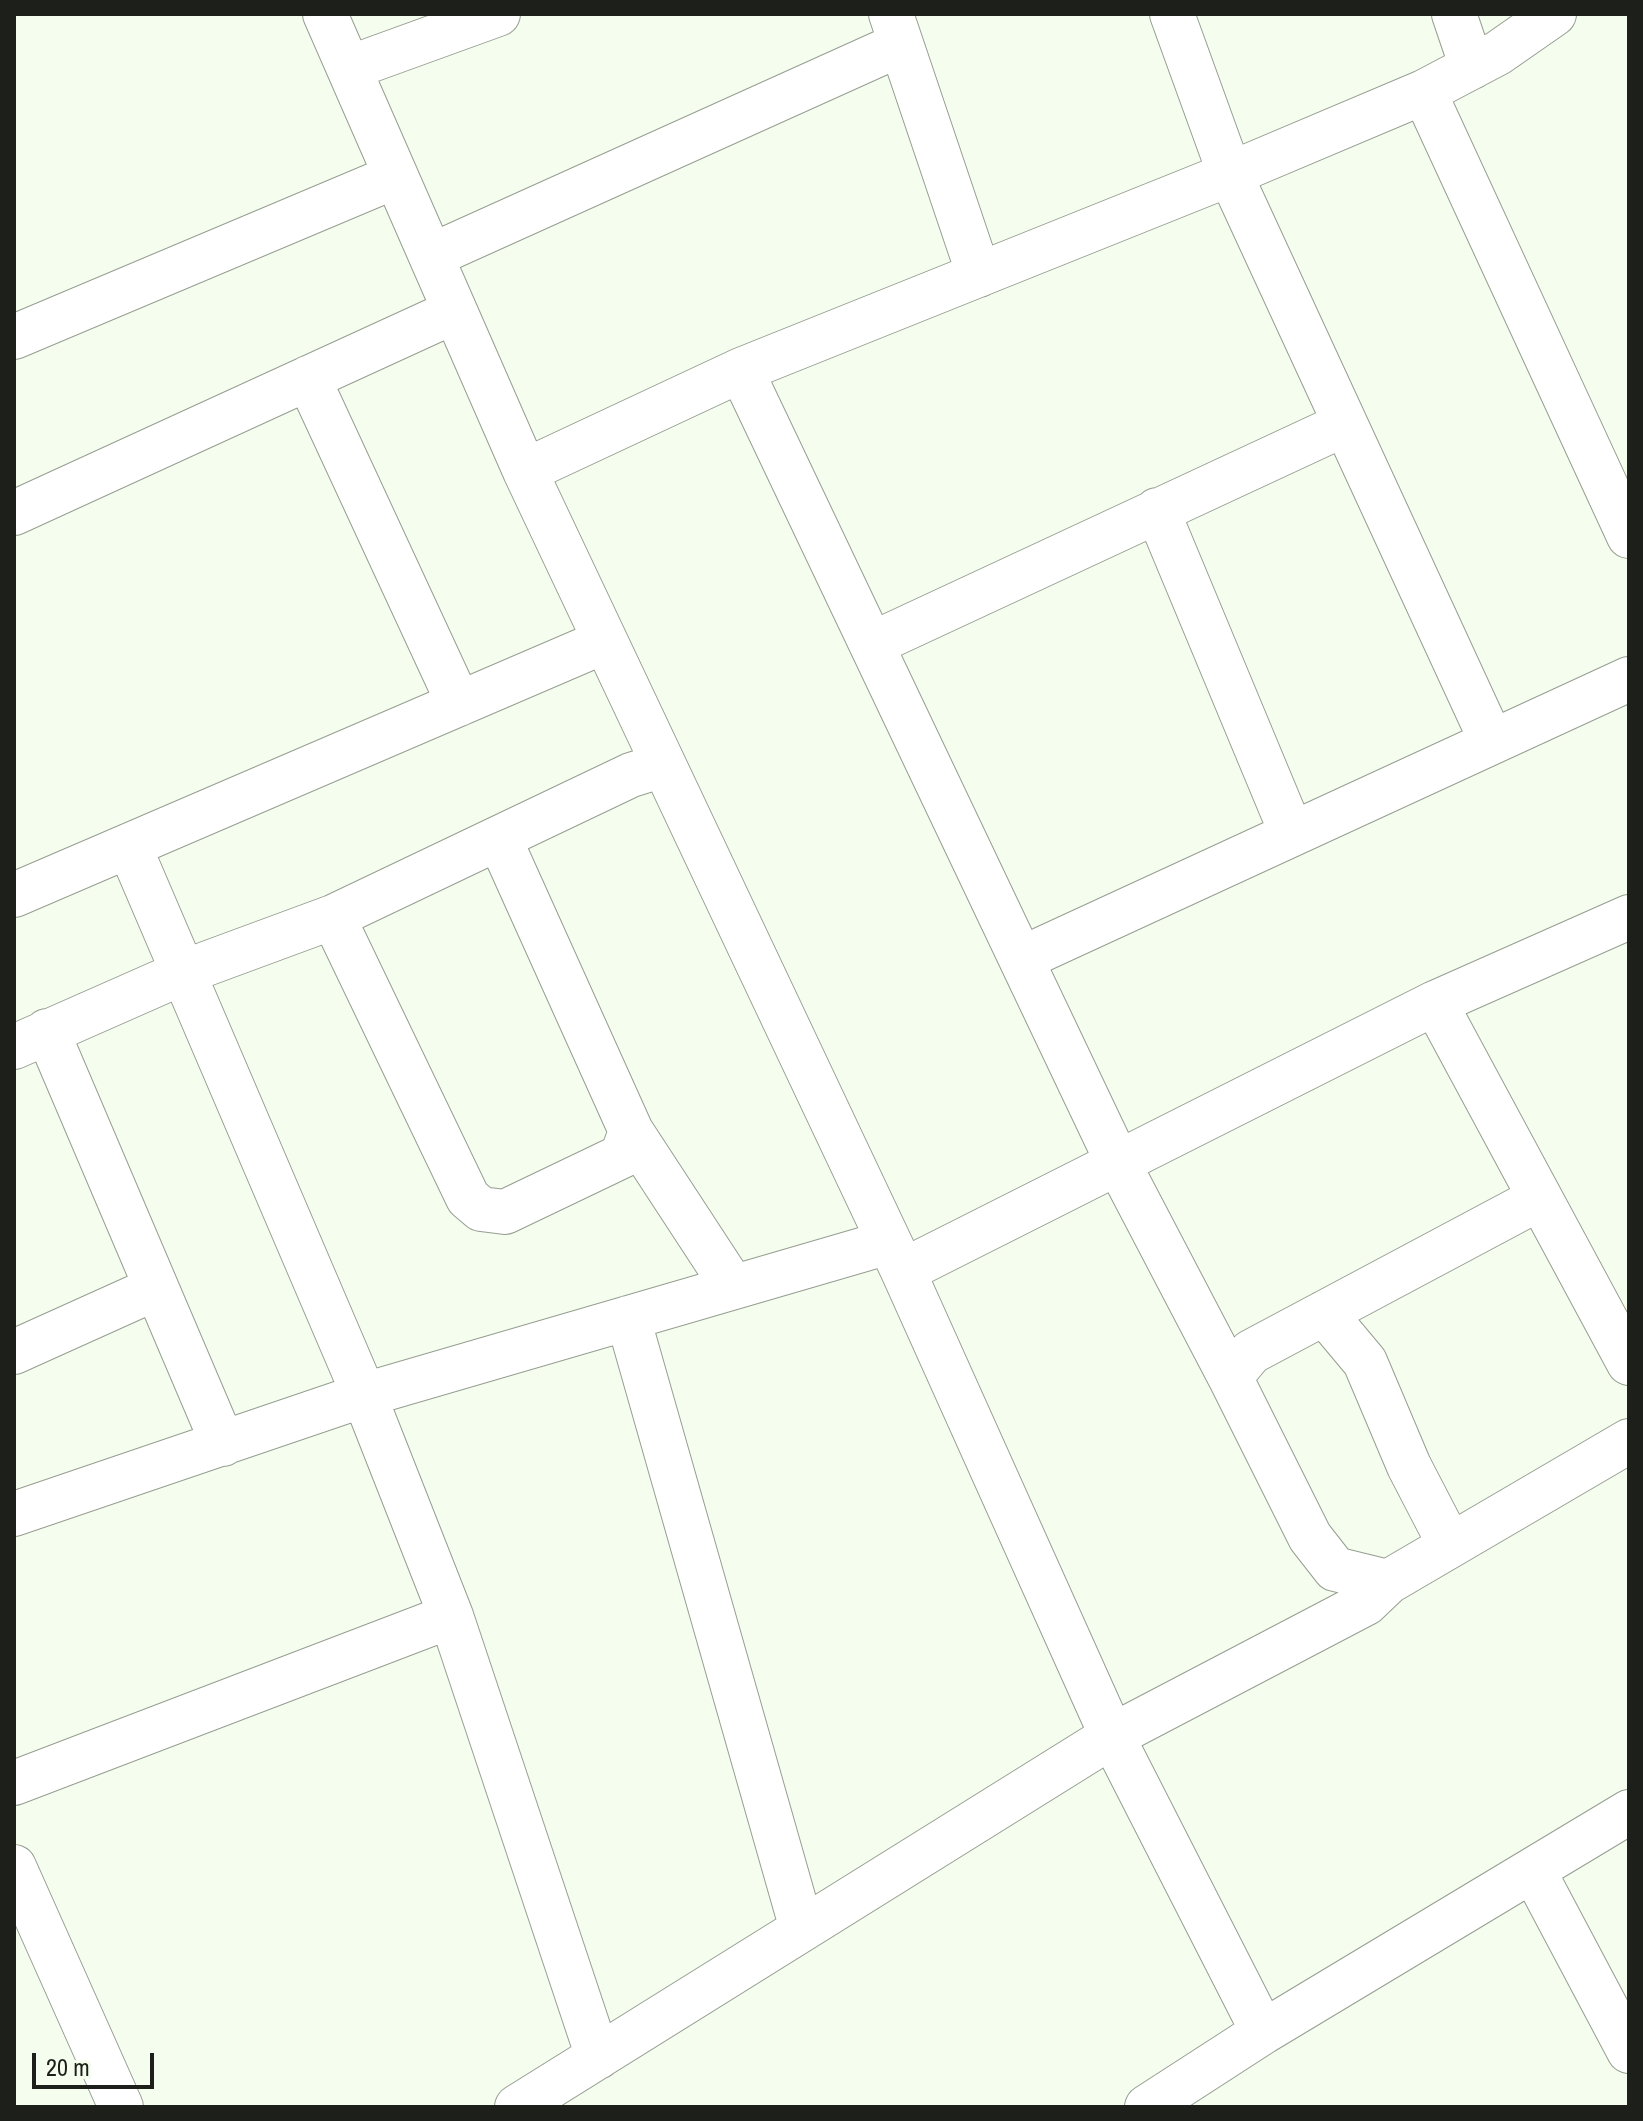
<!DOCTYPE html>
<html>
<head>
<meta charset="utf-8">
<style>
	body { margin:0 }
	#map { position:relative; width:1643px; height:2121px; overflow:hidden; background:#f4fdee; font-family:"Archivo Narrow",sans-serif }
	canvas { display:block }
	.frame { position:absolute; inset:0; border:16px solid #1c1f1a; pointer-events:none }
	.scale { position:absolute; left:32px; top:2053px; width:122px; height:36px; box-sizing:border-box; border:4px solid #1c1f1a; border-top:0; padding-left:10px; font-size:24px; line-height:28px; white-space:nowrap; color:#1c1f1a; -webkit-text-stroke:6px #f4fdee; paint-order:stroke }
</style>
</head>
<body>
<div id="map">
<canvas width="1643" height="2121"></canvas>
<div class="frame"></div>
<div class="scale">20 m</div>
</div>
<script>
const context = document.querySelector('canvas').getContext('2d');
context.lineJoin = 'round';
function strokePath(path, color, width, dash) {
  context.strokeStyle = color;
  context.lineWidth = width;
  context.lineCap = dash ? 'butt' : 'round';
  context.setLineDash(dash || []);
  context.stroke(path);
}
const minor = new Path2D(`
	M 325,14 L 525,471 L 903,1271 L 1112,1736 L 1263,2032
	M 891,14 L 979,275
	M 1172,14 L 1230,174 L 1492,742
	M 1454,14 L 1472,67
	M 349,68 L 498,14
	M 1424,92 L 1498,53 L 1554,14
	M 431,256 L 901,44
	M 14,337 L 396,176
	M 741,370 L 1118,1163 L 1230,1377
	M 308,378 L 459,704
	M 525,471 L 741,370 L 1230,174 L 1424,92 L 1629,536
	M 1157,510 L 1292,834
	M 14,513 L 455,311
	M 872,644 L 1345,424
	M 14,895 L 605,641
	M 333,917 L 631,775 L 663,765
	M 1021,959 L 1629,679
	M 1435,1003 L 1629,1363
	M 47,1031 L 223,1444
	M 14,1047 L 184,972 L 333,917 L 468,1198 L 481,1209 L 505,1212 L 622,1156 L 631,1131 L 499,838
	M 631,1131 L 733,1287
	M 1540,1198 L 1251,1352 L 1230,1377 L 1310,1537 L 1335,1569 L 1388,1582 L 1629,1441
	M 903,1271 L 1435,1003 L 1629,917
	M 1324,1313 L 1365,1362 L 1409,1466 L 1450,1545
	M 628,1318 L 802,1929
	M 14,1352 L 156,1288
	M 14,1514 L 364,1395 L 129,846
	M 14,1783 L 451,1616
	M 14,1867 L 121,2107
	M 1533,1870 L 1629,2051
	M 598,2057 L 451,1616 L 364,1395 L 889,1242
	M 517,2107 L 1112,1736 L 1366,1603 L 1388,1582
	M 1147,2107 L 1263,2032 L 1629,1812`);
strokePath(minor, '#969e91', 46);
strokePath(minor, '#fff', 44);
</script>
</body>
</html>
